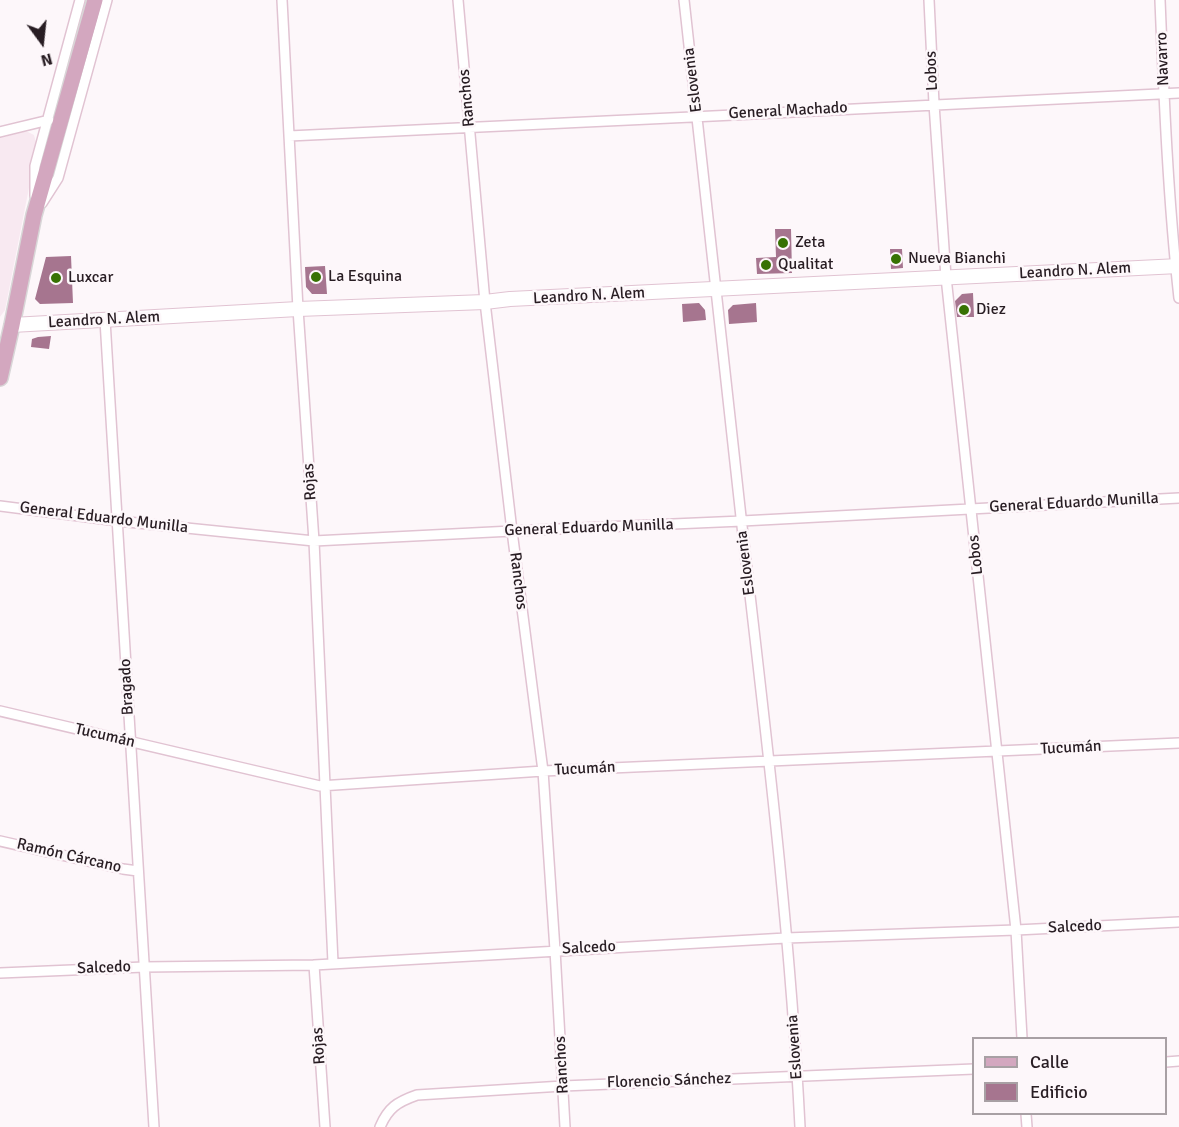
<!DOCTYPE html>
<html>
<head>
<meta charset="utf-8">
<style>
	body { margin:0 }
	#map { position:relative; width:1179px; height:1127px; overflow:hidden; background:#fdf7fa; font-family:Signika,sans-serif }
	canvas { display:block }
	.legend { position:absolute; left:972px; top:1037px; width:195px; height:78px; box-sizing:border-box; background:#fdf7fa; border:2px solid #a8a0a4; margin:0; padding:8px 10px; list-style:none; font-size:18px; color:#281d23 }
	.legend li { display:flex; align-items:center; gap:12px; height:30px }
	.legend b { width:30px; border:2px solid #a8a0a4 }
	.north { position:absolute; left:12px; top:12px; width:60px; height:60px; -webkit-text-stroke:4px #fdf7fa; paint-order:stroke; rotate:165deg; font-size:16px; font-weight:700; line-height:24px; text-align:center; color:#281d23 }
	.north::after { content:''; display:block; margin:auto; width:21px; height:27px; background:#281d23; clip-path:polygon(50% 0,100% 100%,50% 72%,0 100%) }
</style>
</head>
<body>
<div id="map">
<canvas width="1179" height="1127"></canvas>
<ul class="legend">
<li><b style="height:8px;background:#d3a7bf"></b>Calle</li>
<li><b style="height:16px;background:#a6758f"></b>Edificio</li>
</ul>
<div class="north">N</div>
</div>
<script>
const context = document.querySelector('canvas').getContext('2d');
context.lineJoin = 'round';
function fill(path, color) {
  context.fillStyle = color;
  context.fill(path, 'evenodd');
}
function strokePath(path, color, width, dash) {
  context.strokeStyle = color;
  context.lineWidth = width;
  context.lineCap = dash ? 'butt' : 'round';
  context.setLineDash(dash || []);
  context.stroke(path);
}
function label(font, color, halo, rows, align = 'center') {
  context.font = font + ' Signika,sans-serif';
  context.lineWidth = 5;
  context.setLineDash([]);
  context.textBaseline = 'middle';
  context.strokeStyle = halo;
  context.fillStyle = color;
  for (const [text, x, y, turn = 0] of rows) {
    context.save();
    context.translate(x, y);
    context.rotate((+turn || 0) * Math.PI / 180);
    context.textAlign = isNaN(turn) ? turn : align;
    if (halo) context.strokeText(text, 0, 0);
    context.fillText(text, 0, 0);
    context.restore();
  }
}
fill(new Path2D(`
	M 23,132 L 28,132 L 34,135 L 37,147 L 5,310 L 0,317 L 0,138 Z`), '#f8e9f1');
fill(new Path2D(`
	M 775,229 L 791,229 L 792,273 L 757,274 L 756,258 L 776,257 Z
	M 890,249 L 902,249 L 903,268 L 891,269 Z
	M 71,256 L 73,303 L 40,304 L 35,299 L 46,257 Z
	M 325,266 L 327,294 L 312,294 L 306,287 L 305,267 Z
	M 973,293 L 974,317 L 957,317 L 955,301 L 962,294 Z
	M 699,303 L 705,310 L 706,320 L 683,322 L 682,304 Z
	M 756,303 L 757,322 L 729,324 L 728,310 L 733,305 Z
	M 51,336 L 49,349 L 31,347 L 32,339 L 38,337 Z`), '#a6758f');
const street = new Path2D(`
	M 282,0 L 298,309 L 314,541 L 333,963
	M 458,0 L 485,302 L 512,531 L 543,771 L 555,950 L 565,1127
	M 684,0 C 704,175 722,351 742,526 C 765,726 790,926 800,1127
	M 929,0 L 934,104 L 946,277 L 1016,930 L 1022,1038
	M 1160,0 C 1164,99 1168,199 1179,298
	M 0,132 L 49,120
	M 289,136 C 586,124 882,106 1179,93
	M 35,196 L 35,166 L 80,0
	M 42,203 L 58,178 L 107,0
	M 105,320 C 123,589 136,858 154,1127
	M 0,506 L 118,521 L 314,541 L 512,531 L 742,521 L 1179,498
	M 0,711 L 320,786 L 543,771 L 1179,743
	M 0,841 L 123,869 L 138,871
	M 314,965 L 325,1127
	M 0,973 L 144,967 L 314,965 L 786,938 L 1016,930 L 1179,922
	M 1166,1062 L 1179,1061
	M 1026,1114 L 1027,1127
	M 380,1127 C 388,1108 397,1102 417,1095 L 563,1086 L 974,1069`);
const secondary = new Path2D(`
	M 12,325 L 298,309 L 485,302 L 510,299 L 1179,266`);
const primary = new Path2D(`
	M 0,378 L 12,325 L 34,215 L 95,0`);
strokePath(street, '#e1c3d2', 12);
strokePath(secondary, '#e1c3d2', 16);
strokePath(primary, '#d8d6d7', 18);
strokePath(street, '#fff', 9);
strokePath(secondary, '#fff', 14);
strokePath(primary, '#d3a7bf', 15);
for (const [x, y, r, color] of [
	[783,243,6,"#377203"],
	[896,259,6,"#377203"],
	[766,265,6,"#377203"],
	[316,277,6,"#377203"],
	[56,278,6,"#377203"],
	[964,310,6,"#377203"]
]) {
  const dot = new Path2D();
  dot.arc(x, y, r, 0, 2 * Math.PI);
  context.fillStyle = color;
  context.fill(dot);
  strokePath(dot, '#fdf7fa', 2);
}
label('16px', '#281d23', '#fdf7fa', [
	["Navarro",1163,59,-92],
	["Lobos",932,71,-92],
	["Eslovenia",693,80,-97],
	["Ranchos",467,98,-95],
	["General Machado",788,111,-3],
	["Leandro N. Alem",1075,271,-3],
	["Leandro N. Alem",589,296,-3],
	["Leandro N. Alem",104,320,-3],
	["Rojas",310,482,-94],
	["General Eduardo Munilla",1074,503,-3],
	["General Eduardo Munilla",104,518,7],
	["General Eduardo Munilla",589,528,-2],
	["Lobos",976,555,-96],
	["Eslovenia",746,563,-97],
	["Ranchos",518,581,83],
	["Bragado",127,687,-93],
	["Tucumán",105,736,13],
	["Tucumán",1071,748,-3],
	["Tucumán",585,769,-3],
	["Ramón Cárcano",69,856,13],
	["Salcedo",1075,927,-3],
	["Salcedo",589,948,-3],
	["Salcedo",104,968,-2],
	["Rojas",319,1046,-94],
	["Eslovenia",795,1047,-94],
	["Ranchos",562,1065,-93],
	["Florencio Sánchez",669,1081,-2]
]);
label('16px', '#281d23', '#fdf7fa', [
	["Zeta",795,243],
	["Nueva Bianchi",908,259],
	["Qualitat",778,265],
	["La Esquina",328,277],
	["Luxcar",68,278],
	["Diez",976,310]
], 'left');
</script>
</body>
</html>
